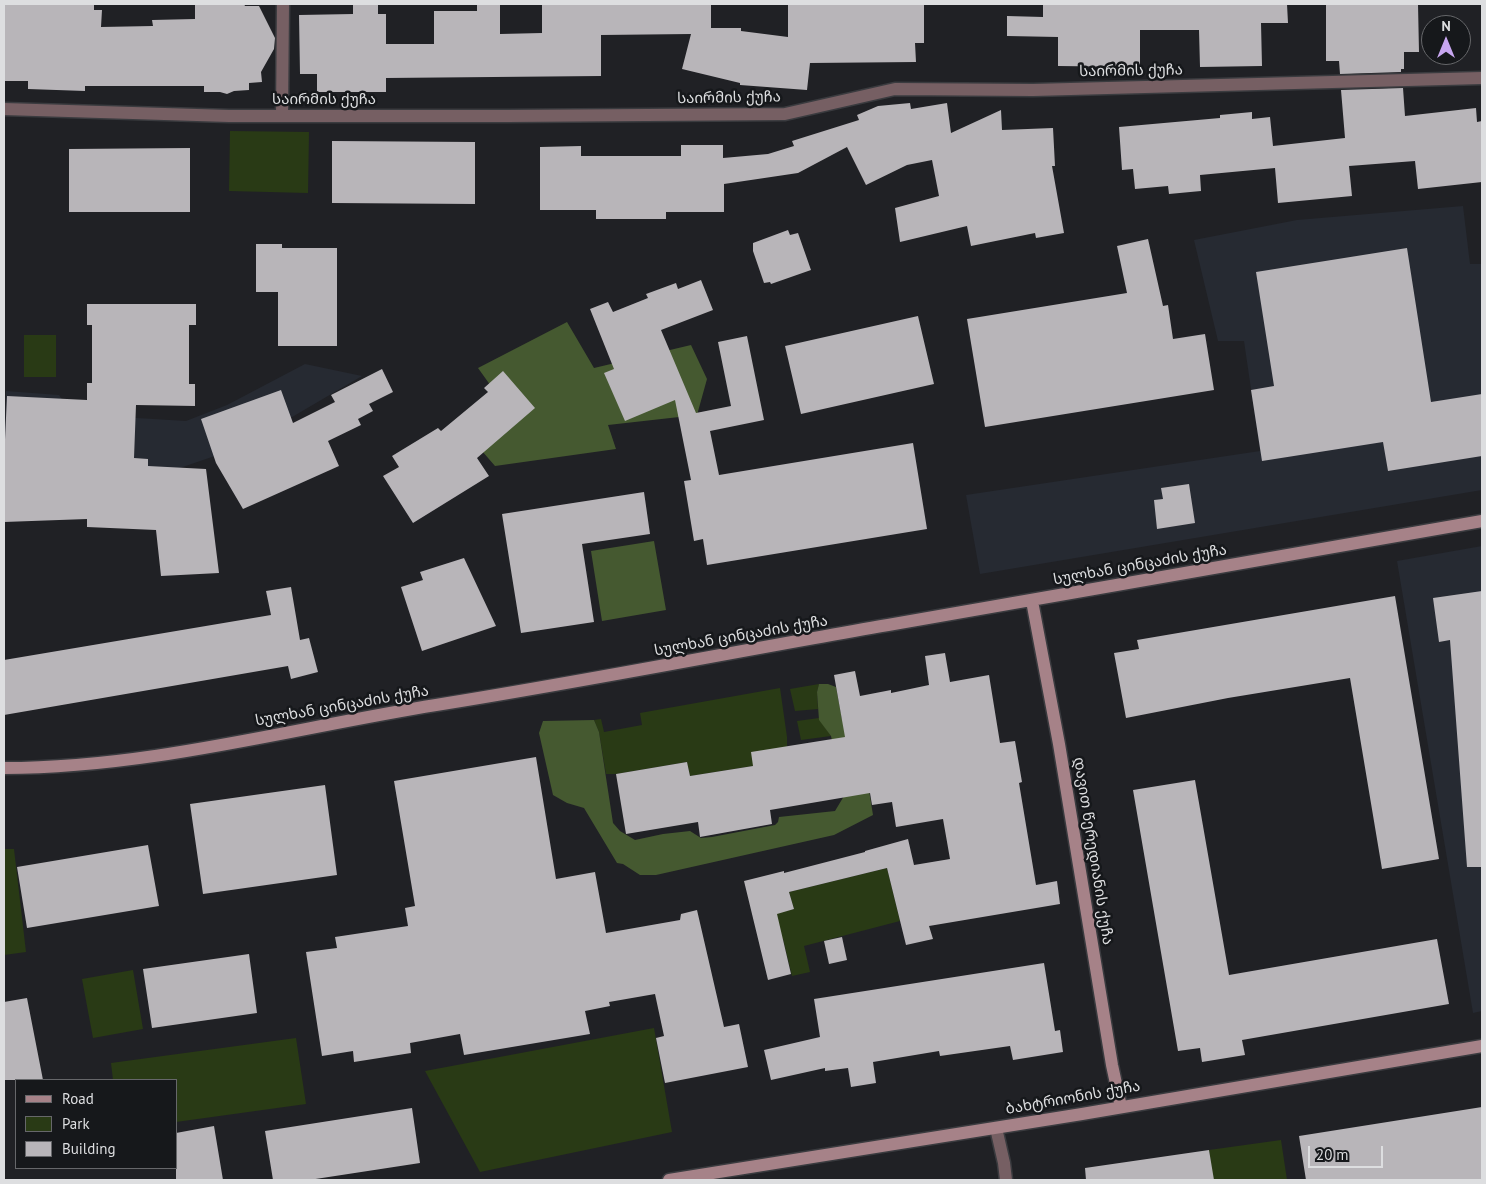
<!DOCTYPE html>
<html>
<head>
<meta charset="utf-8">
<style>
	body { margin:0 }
	#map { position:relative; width:1486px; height:1184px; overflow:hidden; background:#202125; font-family:"PT Sans",sans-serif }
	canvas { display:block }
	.frame { position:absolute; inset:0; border:5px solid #dddee0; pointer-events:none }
	.legend { position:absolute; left:15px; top:1079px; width:162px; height:90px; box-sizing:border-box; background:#16181b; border:1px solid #66676a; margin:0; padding:6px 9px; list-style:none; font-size:15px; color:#dddee0 }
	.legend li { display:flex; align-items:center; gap:10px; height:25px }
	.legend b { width:25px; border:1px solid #66676a }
	.north { position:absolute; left:1421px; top:15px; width:50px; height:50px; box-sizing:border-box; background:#16181b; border:1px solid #66676a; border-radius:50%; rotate:0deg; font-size:14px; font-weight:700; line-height:20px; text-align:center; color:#dddee0 }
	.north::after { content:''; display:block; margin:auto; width:18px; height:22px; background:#c7a6ef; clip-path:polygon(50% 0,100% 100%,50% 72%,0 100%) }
	.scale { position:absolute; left:1308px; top:1146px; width:75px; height:22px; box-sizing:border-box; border:2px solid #dddee0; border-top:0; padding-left:6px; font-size:15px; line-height:18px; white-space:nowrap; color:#dddee0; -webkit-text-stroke:4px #16181b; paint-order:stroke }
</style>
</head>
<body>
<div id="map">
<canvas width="1486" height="1184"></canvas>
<div class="frame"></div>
<ul class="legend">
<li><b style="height:6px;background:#a68288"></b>Road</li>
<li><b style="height:14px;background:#293a15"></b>Park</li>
<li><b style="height:14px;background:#b8b5b9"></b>Building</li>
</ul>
<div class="north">N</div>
<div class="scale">20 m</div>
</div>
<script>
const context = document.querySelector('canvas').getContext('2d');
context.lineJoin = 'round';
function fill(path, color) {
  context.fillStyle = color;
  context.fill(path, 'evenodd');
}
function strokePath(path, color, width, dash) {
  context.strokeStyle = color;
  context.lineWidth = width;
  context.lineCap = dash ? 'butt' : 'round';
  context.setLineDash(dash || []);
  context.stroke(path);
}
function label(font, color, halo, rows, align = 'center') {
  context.font = font + ' "PT Sans","Noto Sans Georgian",sans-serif';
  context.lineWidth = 5;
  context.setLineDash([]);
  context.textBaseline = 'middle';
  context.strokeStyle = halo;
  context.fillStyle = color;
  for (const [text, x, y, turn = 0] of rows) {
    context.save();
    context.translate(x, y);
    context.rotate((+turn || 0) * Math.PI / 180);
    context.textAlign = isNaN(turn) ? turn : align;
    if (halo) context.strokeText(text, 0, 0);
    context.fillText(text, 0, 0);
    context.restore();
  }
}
fill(new Path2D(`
	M 1463,206 L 1470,264 L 1482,264 L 1482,490 L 980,574 L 966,495 L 1260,451 L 1244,341 L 1218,341 L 1194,240 L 1297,220 Z
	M 305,364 L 362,376 L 241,447 L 171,471 L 5,440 L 6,391 L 59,395 L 72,414 L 186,421 L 227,405 Z
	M 1482,546 L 1482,1011 L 1473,1013 L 1397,561 Z`), '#262a32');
fill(new Path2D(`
	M 230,131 L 309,132 L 308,193 L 229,191 Z
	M 24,335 L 56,335 L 56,377 L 24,377 Z
	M 819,684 L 817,692 L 818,709 L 795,711 L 790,689 Z
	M 780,688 L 787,737 L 787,747 L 753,766 L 690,776 L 687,762 L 616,774 L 606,774 L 599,732 L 594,720 L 601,719 L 604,732 L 642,725 L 640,713 Z
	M 819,718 L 831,736 L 801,740 L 797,721 Z
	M 4,849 L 14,849 L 26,952 L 4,955 Z
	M 887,868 L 900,921 L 804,946 L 810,972 L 792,976 L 783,939 L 753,919 L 794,909 L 789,892 Z
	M 133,970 L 143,1029 L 93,1038 L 82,979 Z
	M 654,1028 L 672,1132 L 480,1172 L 425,1071 Z
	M 296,1038 L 306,1104 L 176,1122 L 176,1080 L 113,1080 L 111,1063 Z
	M 1281,1140 L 1287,1180 L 1213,1180 L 1209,1150 Z`), '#293a15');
fill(new Path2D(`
	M 567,322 L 594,368 L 691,345 L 707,379 L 697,415 L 608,425 L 616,449 L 495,466 L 482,451 L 516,421 L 478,368 Z
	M 654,541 L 666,610 L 602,621 L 591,551 Z
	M 819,684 L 828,684 L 836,687 L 842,719 L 857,717 L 873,815 L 834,835 L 656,875 L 640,875 L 623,864 L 617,863 L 584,808 L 567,803 L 553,795 L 539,733 L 543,721 L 594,720 L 599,732 L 613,823 L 620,831 L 635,840 L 663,834 L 690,831 L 701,838 L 712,837 L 775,825 L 778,822 L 779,817 L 835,811 L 844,796 L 831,736 L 819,720 L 817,692 Z`), '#455930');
fill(new Path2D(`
	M 4,4 L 94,4 L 94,10 L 102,10 L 101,27 L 153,26 L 152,20 L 195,19 L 195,4 L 244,4 L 245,6 L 259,6 L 275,38 L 274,49 L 261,72 L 262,82 L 249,83 L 249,90 L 234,91 L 227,94 L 220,92 L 204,92 L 204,86 L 85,86 L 85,91 L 28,89 L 28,81 L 4,81 Z
	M 477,4 L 500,4 L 500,34 L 542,33 L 542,4 L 711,4 L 711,28 L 741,28 L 741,31 L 788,37 L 788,4 L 924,4 L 924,43 L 915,43 L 916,62 L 810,63 L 807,90 L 740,85 L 740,83 L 682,69 L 691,34 L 601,35 L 601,76 L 386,78 L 386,92 L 317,92 L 317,74 L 300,74 L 299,15 L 353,14 L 353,5 L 378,5 L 378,14 L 386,14 L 386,44 L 434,44 L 434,11 L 477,11 Z
	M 1043,4 L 1287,4 L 1288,23 L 1261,23 L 1262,66 L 1200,67 L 1199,30 L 1140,30 L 1140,67 L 1058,66 L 1058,37 L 1007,36 L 1007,16 L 1043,17 Z
	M 1326,4 L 1418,4 L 1419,52 L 1404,52 L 1404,69 L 1401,69 L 1401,72 L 1340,74 L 1339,61 L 1326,61 Z
	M 1403,88 L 1405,116 L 1476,108 L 1477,122 L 1482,121 L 1482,182 L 1418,189 L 1415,161 L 1349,166 L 1352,196 L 1278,203 L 1275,168 L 1200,175 L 1201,191 L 1169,194 L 1168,186 L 1135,189 L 1133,169 L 1122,170 L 1119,127 L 1220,118 L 1220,115 L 1252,112 L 1252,119 L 1270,117 L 1273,146 L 1345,138 L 1341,90 Z
	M 910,103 L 911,109 L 947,103 L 951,133 L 1001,110 L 1002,130 L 1053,128 L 1055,166 L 1052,166 L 1064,233 L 1036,238 L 1035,233 L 971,246 L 967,226 L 900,242 L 895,208 L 939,196 L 932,160 L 907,165 L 866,185 L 847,147 L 798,173 L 724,184 L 724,212 L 666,212 L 666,219 L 596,219 L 596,210 L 540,210 L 540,147 L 581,146 L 581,156 L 681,156 L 681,145 L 723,145 L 723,158 L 768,154 L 794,146 L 792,141 L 859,120 L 857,115 L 878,106 Z
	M 332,141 L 475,142 L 475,204 L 332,203 Z
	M 190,148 L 190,212 L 69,212 L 69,149 Z
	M 788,230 L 790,235 L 798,233 L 811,270 L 771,284 L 770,282 L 764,283 L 753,251 L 753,243 Z
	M 1148,239 L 1163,306 L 1168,305 L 1173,339 L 1205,334 L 1214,390 L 985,427 L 967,319 L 1127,293 L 1117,246 Z
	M 256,244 L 282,244 L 282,248 L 337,248 L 337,346 L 278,346 L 278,292 L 256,292 Z
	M 1407,248 L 1431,402 L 1482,394 L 1482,456 L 1388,471 L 1383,442 L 1262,461 L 1251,390 L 1274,386 L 1256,272 Z
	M 701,280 L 713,310 L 661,330 L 696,413 L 731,406 L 718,342 L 747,336 L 764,420 L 710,431 L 719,475 L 913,443 L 927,529 L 707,565 L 703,539 L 694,541 L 684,481 L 691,480 L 675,400 L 625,421 L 604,373 L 614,369 L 590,309 L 608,302 L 613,312 L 648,298 L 646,294 L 676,283 L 678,289 Z
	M 87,304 L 196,304 L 196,325 L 189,325 L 189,384 L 195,384 L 195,406 L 136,405 L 134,458 L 148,459 L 148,466 L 206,469 L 219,573 L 161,576 L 156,530 L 87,527 L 87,519 L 4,522 L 4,461 L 7,396 L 87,400 L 87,383 L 92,383 L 92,325 L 87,325 Z
	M 918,316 L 934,384 L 801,414 L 785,346 Z
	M 382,369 L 393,392 L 369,404 L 373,411 L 358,419 L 361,425 L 328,441 L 339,466 L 243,509 L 216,463 L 201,419 L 281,390 L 293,423 L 335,402 L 331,395 Z
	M 503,371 L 535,408 L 477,458 L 489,476 L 413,523 L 383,476 L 399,467 L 392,456 L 438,428 L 441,431 L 488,392 L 484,388 Z
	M 1189,484 L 1195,523 L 1157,529 L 1154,500 L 1163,499 L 1161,488 Z
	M 644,492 L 650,534 L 582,544 L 594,622 L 521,633 L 502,514 Z
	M 464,558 L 496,626 L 422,651 L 401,587 L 423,580 L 420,572 Z
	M 291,587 L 300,640 L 309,638 L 318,672 L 291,679 L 288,666 L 4,715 L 4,660 L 271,615 L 266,591 Z
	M 1482,591 L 1482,867 L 1467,867 L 1450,640 L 1439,642 L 1433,598 Z
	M 1395,596 L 1439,859 L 1382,869 L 1350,678 L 1228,698 L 1126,718 L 1114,653 L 1139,649 L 1137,640 Z
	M 945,653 L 950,682 L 989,675 L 1000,743 L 1015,741 L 1022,782 L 1019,783 L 1036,885 L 1057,881 L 1060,904 L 929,926 L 933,939 L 906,945 L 887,868 L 789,892 L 794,909 L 777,914 L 791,974 L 768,980 L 744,881 L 784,871 L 784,873 L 865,852 L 865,851 L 908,839 L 914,865 L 950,859 L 943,819 L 896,827 L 892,802 L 872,805 L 870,793 L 770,810 L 772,824 L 700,837 L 698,822 L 626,834 L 616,774 L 687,762 L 690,776 L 753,766 L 751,752 L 845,737 L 834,675 L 855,671 L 860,696 L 891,690 L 891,693 L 929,685 L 925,656 Z
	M 536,757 L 556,879 L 595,872 L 606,933 L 680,920 L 681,914 L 697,910 L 724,1027 L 739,1024 L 748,1067 L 665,1083 L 656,1038 L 664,1036 L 655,994 L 609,1002 L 610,1006 L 585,1011 L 590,1034 L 464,1055 L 460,1034 L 410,1043 L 411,1053 L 354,1062 L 353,1051 L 322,1056 L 306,952 L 337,948 L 335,937 L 408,926 L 405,908 L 415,906 L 394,781 Z
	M 1195,780 L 1229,975 L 1437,939 L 1449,1004 L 1242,1040 L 1245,1055 L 1202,1062 L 1200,1048 L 1178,1051 L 1133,790 Z
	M 325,785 L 337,875 L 203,894 L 190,804 Z
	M 148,845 L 159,906 L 27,928 L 17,867 Z
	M 842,937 L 847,960 L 829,964 L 824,941 Z
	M 249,954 L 257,1013 L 152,1028 L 143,969 Z
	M 1044,963 L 1055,1031 L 1060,1030 L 1063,1052 L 1013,1060 L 1010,1046 L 940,1056 L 939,1051 L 873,1062 L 876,1083 L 851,1087 L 848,1068 L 825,1071 L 825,1068 L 771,1080 L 764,1050 L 820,1037 L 814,999 Z
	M 27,998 L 43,1080 L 4,1080 L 4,1002 Z
	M 1482,1107 L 1482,1180 L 1306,1180 L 1299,1136 Z
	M 412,1108 L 420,1163 L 309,1180 L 273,1180 L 265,1131 Z
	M 214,1126 L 223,1180 L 176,1180 L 176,1133 Z
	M 1209,1150 L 1214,1180 L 1086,1180 L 1085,1168 Z`), '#b8b5b9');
const street = new Path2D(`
	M 4,109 L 229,116 L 507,116 L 785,114 L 895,89 L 1033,90 L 1482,78
	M 282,116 L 283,4
	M 996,1128 L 1004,1163 L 1006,1180`);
const secondary = new Path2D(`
	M 1032,601 L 1059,744 L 1112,1065 L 1121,1107
	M 4,768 C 149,768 293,728 436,705 C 587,681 737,651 888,625 C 1086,591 1284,556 1482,521
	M 669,1180 L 1082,1114 L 1482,1046`);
strokePath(street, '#3a3b3f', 15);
strokePath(secondary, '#3a3b3f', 15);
strokePath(street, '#765f63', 12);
strokePath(secondary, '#a68288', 12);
label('15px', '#dddee0', '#16181b', [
	["საირმის ქუჩა",1131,71,-1],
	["საირმის ქუჩა",729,98,-1],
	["საირმის ქუჩა",324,100],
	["სულხან ცინცაძის ქუჩა",1140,565,-10],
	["სულხან ცინცაძის ქუჩა",741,636,-10],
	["სულხან ცინცაძის ქუჩა",342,706,-10],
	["დავით წერედიანის ქუჩა",1093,851,81],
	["ბახტრიონის ქუჩა",1073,1098,-10]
]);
</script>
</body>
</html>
